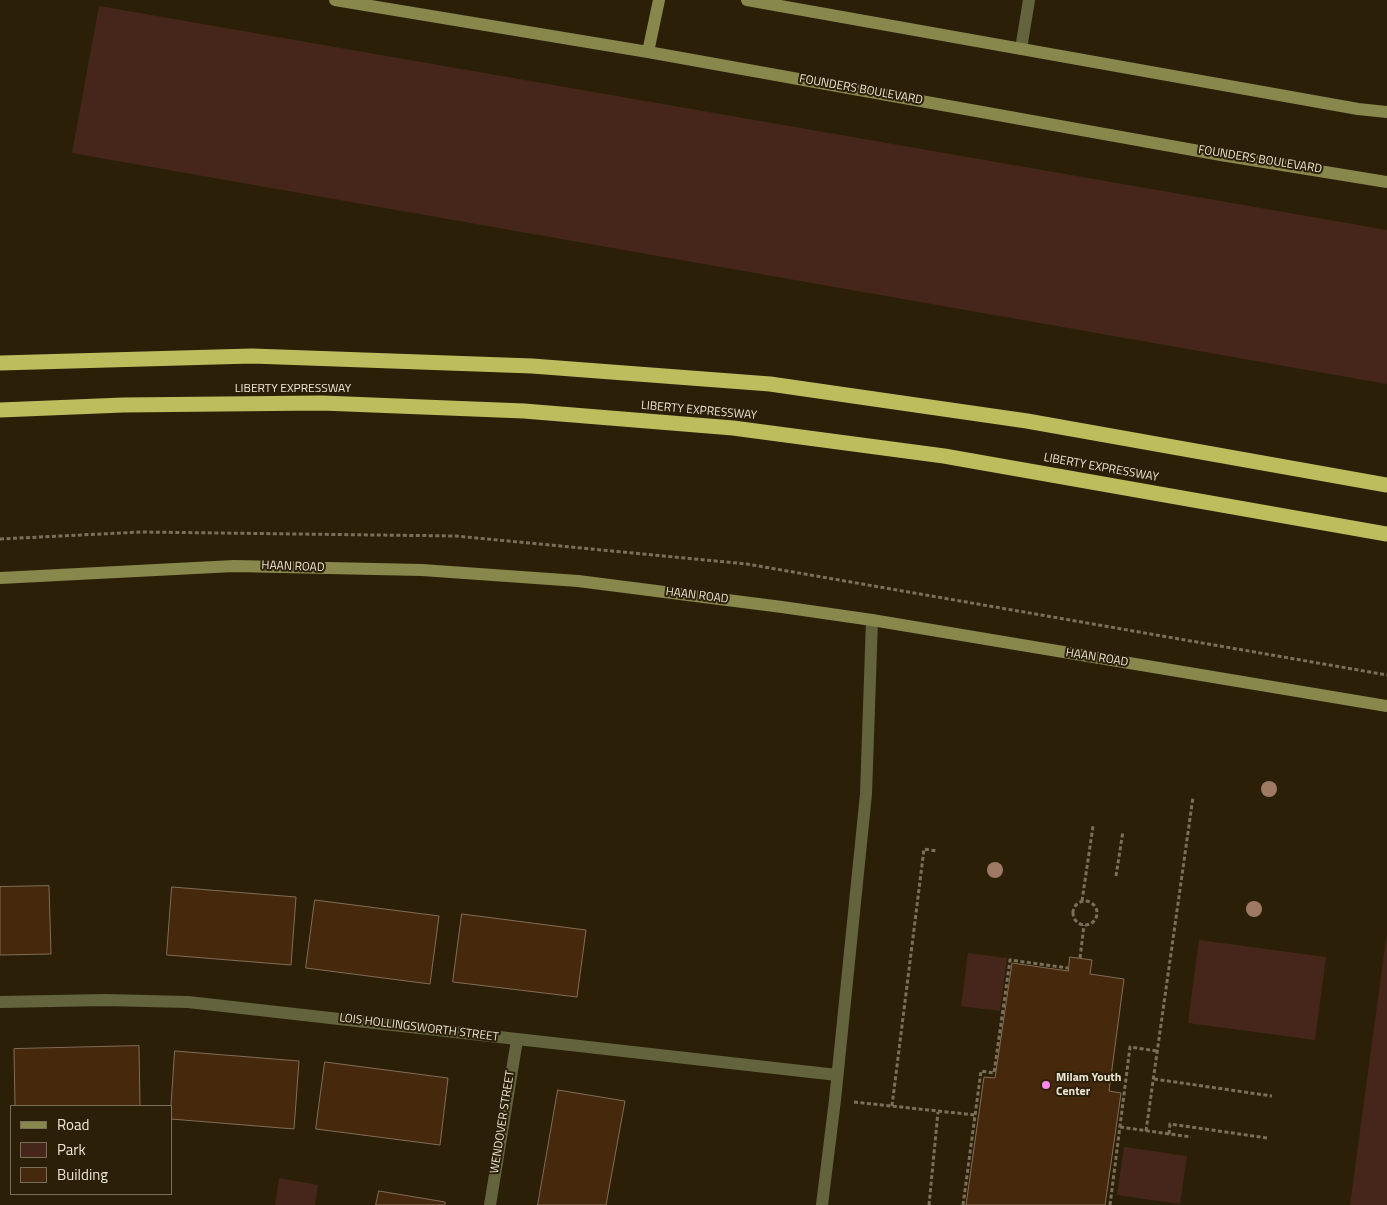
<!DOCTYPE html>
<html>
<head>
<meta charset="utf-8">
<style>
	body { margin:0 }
	#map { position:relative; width:1387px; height:1205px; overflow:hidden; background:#2b2007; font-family:"Titillium Web",sans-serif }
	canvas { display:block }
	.legend { position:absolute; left:10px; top:1105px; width:162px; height:90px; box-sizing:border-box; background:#2b2007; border:1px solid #786f5a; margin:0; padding:6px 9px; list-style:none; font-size:15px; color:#ece5d6 }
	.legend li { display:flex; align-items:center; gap:10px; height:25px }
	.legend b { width:25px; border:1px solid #786f5a }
</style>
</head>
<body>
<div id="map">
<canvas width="1387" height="1205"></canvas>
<ul class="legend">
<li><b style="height:6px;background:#88874c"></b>Road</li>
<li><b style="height:14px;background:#46261b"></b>Park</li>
<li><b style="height:14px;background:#46290c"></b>Building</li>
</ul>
</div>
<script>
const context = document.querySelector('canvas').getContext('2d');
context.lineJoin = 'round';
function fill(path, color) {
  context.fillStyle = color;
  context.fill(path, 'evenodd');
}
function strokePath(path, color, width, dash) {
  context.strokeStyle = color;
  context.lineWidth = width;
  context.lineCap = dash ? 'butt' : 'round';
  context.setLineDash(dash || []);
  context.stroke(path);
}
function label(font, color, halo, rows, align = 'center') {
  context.font = font + ' "Titillium Web",sans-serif';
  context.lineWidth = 4;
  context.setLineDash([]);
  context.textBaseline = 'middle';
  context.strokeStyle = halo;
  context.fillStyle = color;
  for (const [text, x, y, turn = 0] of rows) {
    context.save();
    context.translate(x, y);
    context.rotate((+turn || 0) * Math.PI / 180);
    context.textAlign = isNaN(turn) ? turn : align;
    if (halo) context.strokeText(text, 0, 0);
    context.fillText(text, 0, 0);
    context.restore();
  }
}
fill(new Path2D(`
	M 99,6 L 1387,230 L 1387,384 L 72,153 Z
	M 1387,932 L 1387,1205 L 1350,1205 Z
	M 1199,940 L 1326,957 L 1315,1040 L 1188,1023 Z
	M 968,953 L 1007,958 L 1000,1011 L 961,1006 Z
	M 1124,1147 L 1187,1156 L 1180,1204 L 1117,1195 Z
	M 279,1178 L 318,1185 L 315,1205 L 275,1205 Z`), '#46261b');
const building = new Path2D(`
	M 49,886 L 51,954 L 0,955 L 0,887 Z
	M 172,887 L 296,897 L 291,965 L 167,955 Z
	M 315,900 L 439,916 L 430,984 L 306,968 Z
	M 462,914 L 586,930 L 577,997 L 453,982 Z
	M 1070,957 L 1092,960 L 1090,974 L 1124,979 L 1109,1091 L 1121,1093 L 1105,1205 L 966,1205 L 984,1077 L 995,1078 L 1012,963 L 1068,971 Z
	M 139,1046 L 140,1106 L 15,1106 L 14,1049 Z
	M 175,1051 L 299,1061 L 294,1129 L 171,1119 L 171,1106 Z
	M 325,1062 L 448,1078 L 440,1145 L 316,1129 Z
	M 558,1090 L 625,1101 L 606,1205 L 538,1205 Z
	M 379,1191 L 445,1202 L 445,1205 L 376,1205 Z`);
fill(building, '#46290c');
strokePath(building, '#836c57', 1);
strokePath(new Path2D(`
	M 0,539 L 141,532 L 456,536 L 747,564 L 1387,675
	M 1116,876 L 1123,831
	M1073 913a12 12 0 1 1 24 0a12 12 0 1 1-24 0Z
	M 1082,901 L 1093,826
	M 1080,958 L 1084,925
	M 1154,1079 L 1272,1096
	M 854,1102 L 975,1115
	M 892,1106 L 924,849 L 937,851
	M 1120,1127 L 1191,1137
	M 1146,1131 L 1193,797
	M 1169,1134 L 1170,1124 L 1267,1138
	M 929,1205 L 938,1112
	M 963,1205 L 981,1071 L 994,1073 L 1010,960 L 1068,968
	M 1110,1205 L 1130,1047 L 1157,1051`), '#796f5a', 3, [4, 2.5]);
strokePath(new Path2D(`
	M 1021,49 L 1029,0`), '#63633e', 12);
strokePath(new Path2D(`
	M 0,1002 L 105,1000 L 188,1002 L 837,1075
	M 490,1205 L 517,1040
	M 822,1205 L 835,1100 L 866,794 L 872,620`), '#63633e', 12);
strokePath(new Path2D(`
	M 335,0 L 648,52 L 1221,155 L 1387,182
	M 747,0 L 1358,109 L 1387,112
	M 648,52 L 659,0
	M 0,578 L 234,566 L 422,570 L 578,581 L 782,607 L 872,620 L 1387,706`), '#88874c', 12);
strokePath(new Path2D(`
	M 0,363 L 252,356 L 532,366 L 770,384 L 1027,421 L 1387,485
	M 0,410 L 123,405 L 322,403 L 524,411 L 733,428 L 944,456 L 1387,534`), '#bebd5d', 15);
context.fillStyle = '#9e7a64';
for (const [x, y] of [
	[1269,789],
	[995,870],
	[1254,909]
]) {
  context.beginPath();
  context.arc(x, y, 8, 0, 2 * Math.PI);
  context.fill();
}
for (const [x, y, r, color] of [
	[1046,1085,5,"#f888e9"]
]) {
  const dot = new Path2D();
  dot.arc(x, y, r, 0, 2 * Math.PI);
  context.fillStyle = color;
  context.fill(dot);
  strokePath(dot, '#2b2007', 2);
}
label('12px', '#ece5d6', '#2b2007', [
	["FOUNDERS BOULEVARD",861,90,10],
	["FOUNDERS BOULEVARD",1260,160,9],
	["LIBERTY EXPRESSWAY",293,389],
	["LIBERTY EXPRESSWAY",699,411,5],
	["LIBERTY EXPRESSWAY",1101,468,10],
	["HAAN ROAD",293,567,2],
	["HAAN ROAD",697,596,7],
	["HAAN ROAD",1097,658,9],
	["LOIS HOLLINGSWORTH STREET",419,1028,7],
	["WENDOVER STREET",503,1122,-81]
]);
label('bold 12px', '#ece5d6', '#2b2007', [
	["Milam Youth",1056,1078],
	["Center",1056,1092]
], 'left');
</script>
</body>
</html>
